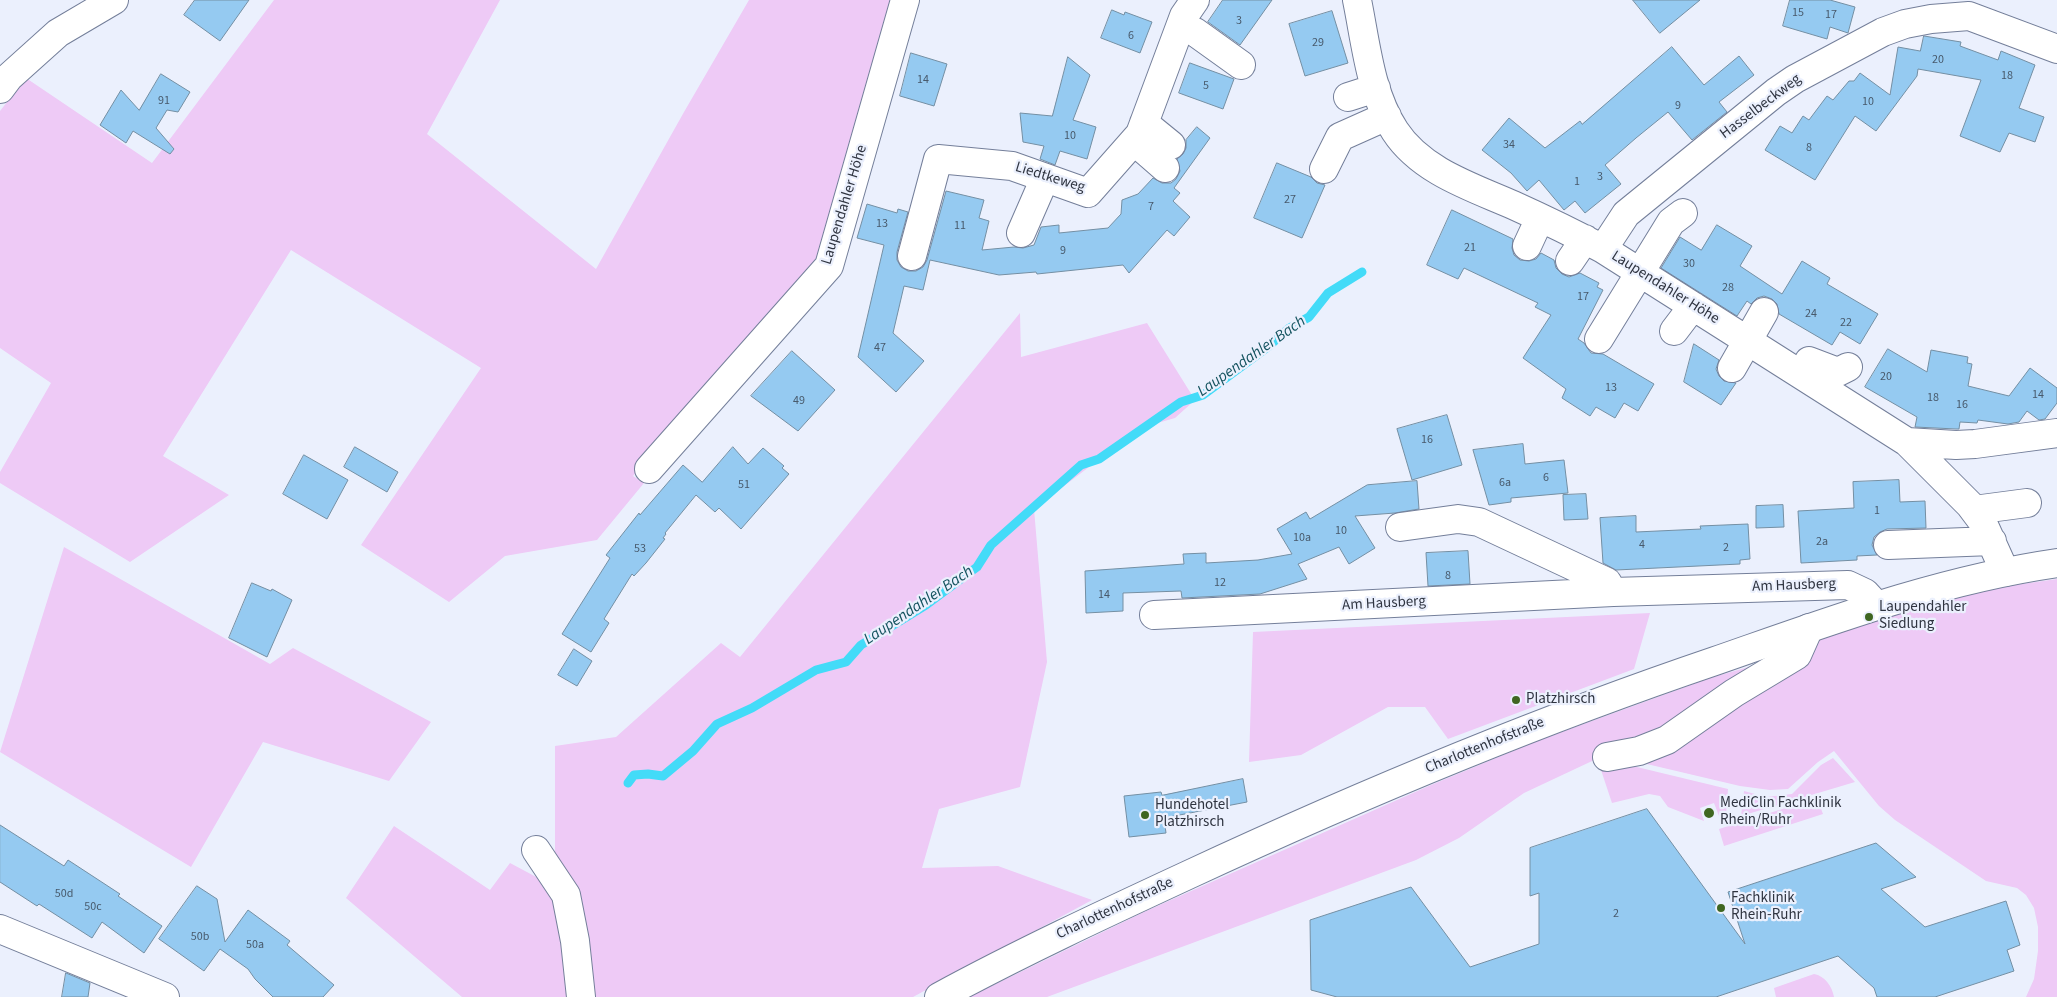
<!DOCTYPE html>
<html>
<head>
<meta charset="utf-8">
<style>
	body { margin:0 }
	canvas { display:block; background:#ebf0fd }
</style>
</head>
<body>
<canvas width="2057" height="997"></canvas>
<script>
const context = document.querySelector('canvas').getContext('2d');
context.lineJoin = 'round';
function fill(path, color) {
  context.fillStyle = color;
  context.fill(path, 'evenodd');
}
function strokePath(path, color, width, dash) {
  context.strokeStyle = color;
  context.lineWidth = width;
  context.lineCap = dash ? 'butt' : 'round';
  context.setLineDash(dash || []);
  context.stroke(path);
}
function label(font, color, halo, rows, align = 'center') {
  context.font = font + ' "Source Sans 3",sans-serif';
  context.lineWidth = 4.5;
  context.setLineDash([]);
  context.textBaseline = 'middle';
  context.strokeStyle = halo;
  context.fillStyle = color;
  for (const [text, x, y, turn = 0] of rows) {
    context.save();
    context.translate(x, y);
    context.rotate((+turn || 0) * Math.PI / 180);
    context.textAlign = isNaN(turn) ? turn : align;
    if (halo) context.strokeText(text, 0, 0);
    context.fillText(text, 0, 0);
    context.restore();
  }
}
fill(new Path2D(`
	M 274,0 L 500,0 L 427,134 L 596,269 L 684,112 L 749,0 L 895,0 L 819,267 L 633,476 L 644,483 L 597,540 L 505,556 L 449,602 L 361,545 L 481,368 L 291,250 L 163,456 L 229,495 L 130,562 L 0,483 L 0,472 L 51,383 L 0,348 L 0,111 L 26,78 L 152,163 Z
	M 1020,313 L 1021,357 L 1147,323 L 1195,400 L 1175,418 L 1140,428 L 1034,509 L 1047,662 L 1020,787 L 939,809 L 922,868 L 998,866 L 1092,900 L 913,997 L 462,997 L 346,898 L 394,826 L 490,890 L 510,863 L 555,887 L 555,746 L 616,737 L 721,643 L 740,657 Z
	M 64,547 L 270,664 L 293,648 L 431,722 L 389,781 L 263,742 L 191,867 L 0,752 Z
	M 2057,579 L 2057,997 L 2026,997 L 2034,979 L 2038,951 L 2038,927 L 2034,908 L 2026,895 L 2017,888 L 1986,881 L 1895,820 L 1879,806 L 1834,751 L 1818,762 L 1788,789 L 1770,790 L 1740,786 L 1634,761 L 1805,645 L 1855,627 L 1945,600 L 2008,586 Z
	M 1650,613 L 1634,669 L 1448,739 L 1425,707 L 1388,707 L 1301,755 L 1249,762 L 1253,632 Z
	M 1794,654 L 1682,727 L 1607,754 L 1524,793 L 1459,838 L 1416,860 L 1047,997 L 969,997 L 1146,911 L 1431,785 L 1537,741 L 1710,678 Z
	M 1833,758 L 1855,782 L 1741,816 L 1744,791 L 1766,797 L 1792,794 L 1821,765 Z
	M 1612,761 L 1728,789 L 1726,815 L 1719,816 L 1714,803 L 1700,808 L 1704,821 L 1668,807 L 1660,796 L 1649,794 L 1612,803 L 1599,764 Z
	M 1817,798 L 1823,814 L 1724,846 L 1719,829 Z
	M 1814,974 C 1825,976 1832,986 1834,997 L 1776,997 L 1774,988 Z`), '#eecaf6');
strokePath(new Path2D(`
	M 628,783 L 634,775 L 648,774 L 663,776 L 693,751 L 717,724 L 752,708 L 816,670 L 846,662 L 861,645 L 926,605 L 977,567 L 991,545 L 1081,465 L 1099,459 L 1181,402 L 1203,395 L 1268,347 L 1288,329 L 1309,317 L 1328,293 L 1362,272`), '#43dbf8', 9);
const building = new Path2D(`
	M 195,0 L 249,0 L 220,41 L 184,15 Z
	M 1223,0 L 1272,0 L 1240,45 L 1208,22 Z
	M 1633,0 L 1700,0 L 1660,33 Z
	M 1790,0 L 1830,0 L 1855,7 L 1848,33 L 1830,27 L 1827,39 L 1783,26 Z
	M 1112,10 L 1124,15 L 1125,12 L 1152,22 L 1140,53 L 1101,38 Z
	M 1332,11 L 1348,63 L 1305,76 L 1289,24 Z
	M 1924,36 L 1961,42 L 1960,46 L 1998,60 L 2001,51 L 2035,65 L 2019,108 L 2044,117 L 2035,142 L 2009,133 L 2000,152 L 1960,136 L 1981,80 L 1918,69 L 1917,76 L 1876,131 L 1855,116 L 1815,180 L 1765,150 L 1780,126 L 1792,133 L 1803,116 L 1809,120 L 1827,96 L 1833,100 L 1849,81 L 1854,81 L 1860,73 L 1890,95 L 1898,47 L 1920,51 Z
	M 1672,47 L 1704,85 L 1739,56 L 1754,75 L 1719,102 L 1727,112 L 1692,140 L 1668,112 L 1636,138 L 1605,165 L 1621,184 L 1585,213 L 1575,201 L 1564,210 L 1539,180 L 1527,191 L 1511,173 L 1482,150 L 1509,118 L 1545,148 L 1580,121 L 1582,124 Z
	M 911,53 L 947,64 L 934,106 L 900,96 Z
	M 1068,57 L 1090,75 L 1073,120 L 1096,127 L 1087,159 L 1060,151 L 1055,165 L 1040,159 L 1044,146 L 1023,142 L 1020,113 L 1052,116 Z
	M 1190,63 L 1234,79 L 1223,109 L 1179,93 Z
	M 161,74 L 190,92 L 178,112 L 167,110 L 156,128 L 174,149 L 170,154 L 133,131 L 126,143 L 100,125 L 121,90 L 139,110 Z
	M 1197,127 L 1210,138 L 1174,188 L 1180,193 L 1173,201 L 1190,217 L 1174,236 L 1167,230 L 1129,273 L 1123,265 L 1037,274 L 1036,272 L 999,275 L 930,260 L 923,290 L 904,286 L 893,333 L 924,361 L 896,392 L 858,357 L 884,245 L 857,238 L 867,204 L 897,213 L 898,209 L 908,212 L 897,252 L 897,260 L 901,267 L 908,271 L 916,271 L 923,267 L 927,260 L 946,191 L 984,200 L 979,218 L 989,221 L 982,250 L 1014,247 L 1023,248 L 1034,245 L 1041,227 L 1059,225 L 1059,233 L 1108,228 L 1121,214 L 1122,200 L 1138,194 L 1153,178 L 1162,183 L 1171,183 L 1176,179 L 1180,171 L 1177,159 L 1183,154 L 1186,148 L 1186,140 Z
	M 1277,163 L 1311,177 L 1317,183 L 1325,185 L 1302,238 L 1254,218 Z
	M 1452,210 L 1513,239 L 1512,248 L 1514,255 L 1520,260 L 1529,261 L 1536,259 L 1541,253 L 1554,260 L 1556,268 L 1562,274 L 1569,277 L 1580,273 L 1599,283 L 1597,287 L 1603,290 L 1578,339 L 1584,343 L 1591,353 L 1603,354 L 1654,384 L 1638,411 L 1624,403 L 1615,418 L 1596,407 L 1590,416 L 1562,398 L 1566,389 L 1523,358 L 1551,315 L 1535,307 L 1538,303 L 1464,268 L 1458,279 L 1427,265 Z
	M 1717,225 L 1752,246 L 1740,266 L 1782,294 L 1802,261 L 1830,278 L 1827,284 L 1878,314 L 1860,344 L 1840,332 L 1832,345 L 1779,314 L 1777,304 L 1772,299 L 1764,296 L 1757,298 L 1751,304 L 1747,301 L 1737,316 L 1661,268 L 1680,237 L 1701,250 Z
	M 1694,344 L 1719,360 L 1716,369 L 1719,376 L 1724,381 L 1736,383 L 1721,405 L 1684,382 Z
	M 1888,349 L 1927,372 L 1931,350 L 1968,357 L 1967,363 L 1972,364 L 1968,386 L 2009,396 L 2030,368 L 2057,388 L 2057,403 L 2045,419 L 2039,420 L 2027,411 L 2019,422 L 2008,424 L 1978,420 L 1977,423 L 1960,422 L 1959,429 L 1956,429 L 1915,427 L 1917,417 L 1865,387 Z
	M 792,351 L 835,390 L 798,431 L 751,396 Z
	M 1447,415 L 1462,465 L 1412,480 L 1397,429 Z
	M 1523,444 L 1525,464 L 1564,460 L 1568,493 L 1511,498 L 1511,502 L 1489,505 L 1473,450 Z
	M 355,447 L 398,472 L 387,492 L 344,467 Z
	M 733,447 L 748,464 L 763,448 L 784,466 L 782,468 L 789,474 L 741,529 L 719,508 L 715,512 L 696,495 L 665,533 L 666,534 L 663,538 L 665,539 L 646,563 L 634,576 L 632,574 L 604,619 L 609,623 L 591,652 L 562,634 L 610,558 L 606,555 L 639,513 L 640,515 L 683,465 L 702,482 Z
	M 304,455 L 348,480 L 327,519 L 283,494 Z
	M 1899,480 L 1900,502 L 1925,501 L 1926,528 L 1887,529 L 1880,532 L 1874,537 L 1872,545 L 1877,555 L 1857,556 L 1857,560 L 1801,563 L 1798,511 L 1854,508 L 1853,482 Z
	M 1417,481 L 1419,509 L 1395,513 L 1355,516 L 1375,548 L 1349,564 L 1339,547 L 1298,564 L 1307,579 L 1260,594 L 1182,598 L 1181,591 L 1123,593 L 1123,611 L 1086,613 L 1085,571 L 1184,564 L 1183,554 L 1206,553 L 1206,563 L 1258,560 L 1292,554 L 1277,529 L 1306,512 L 1310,519 L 1367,485 Z
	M 1586,494 L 1588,519 L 1564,520 L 1563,495 Z
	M 1783,505 L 1784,527 L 1756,528 L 1756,506 Z
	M 1636,516 L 1636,532 L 1701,529 L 1700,526 L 1748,524 L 1750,559 L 1740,560 L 1740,564 L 1616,570 L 1603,563 L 1600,518 Z
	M 1468,551 L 1470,584 L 1428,586 L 1426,553 Z
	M 252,583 L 271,591 L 272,589 L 292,600 L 267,657 L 229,638 Z
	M 574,649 L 592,661 L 577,686 L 558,675 Z
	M 1243,779 L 1247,802 L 1164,818 L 1166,833 L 1129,837 L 1124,796 L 1161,792 L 1162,795 Z
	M 1647,809 L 1745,944 L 1728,892 L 1876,843 L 1916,877 L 1881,889 L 1925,927 L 2006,901 L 2020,945 L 2007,950 L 2014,971 L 1935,997 L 1877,997 L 1874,988 L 1838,956 L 1716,997 L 1337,997 L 1311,990 L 1310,920 L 1411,887 L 1470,967 L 1539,944 L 1539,893 L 1530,896 L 1530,848 Z
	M 0,825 L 64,866 L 68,860 L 120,894 L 118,896 L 162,926 L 144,953 L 102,922 L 92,938 L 39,904 L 37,906 L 0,882 Z
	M 197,886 L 217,899 L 225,942 L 248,910 L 290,941 L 287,945 L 334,985 L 323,997 L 273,997 L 255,979 L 248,969 L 220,949 L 204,971 L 159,939 Z
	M 66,973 L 90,983 L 88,997 L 62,997 Z`);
fill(building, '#95caf1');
strokePath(building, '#748fa3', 1);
const minor = new Path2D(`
	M 1357,0 C 1366,44 1370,93 1395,131 C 1421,171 1472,187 1513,205 C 1544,219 1573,233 1603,249 L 1907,442 L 1970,505 L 1982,521 L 2005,572
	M 1180,27 L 1195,32 L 1241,65
	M 0,89 L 9,77 L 58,33 L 114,0
	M 1348,97 L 1376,88
	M 1144,123 L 1171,145
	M 1134,141 L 1165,168
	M 1324,169 L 1340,137 L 1387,116
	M 1021,233 L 1045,178
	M 1527,246 L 1540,218
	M 1603,249 L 1626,214 L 1776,92 L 1795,79 L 1883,32 L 1905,24 L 1931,19 L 1969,16 L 2057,49
	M 912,256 L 938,159 L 1012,166 L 1088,193 L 1140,134 L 1184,16 L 1195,0
	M 1570,261 L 1585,239
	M 1674,331 L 1693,306
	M 1599,339 L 1671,222 L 1683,213
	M 1732,368 L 1764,312
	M 1802,375 L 1809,361 L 1838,372 L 1848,367
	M 1907,442 L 1956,445 L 1975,444 L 2057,433
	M 649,469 L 829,266 L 905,0
	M 1974,510 L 2027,503
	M 1400,527 L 1458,519 L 1479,522 L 1607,582 L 1613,592
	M 1888,545 L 1992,541
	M 1154,615 L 1613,592 L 1848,585 L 1865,593 L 1877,606
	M 1607,757 L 1639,751 L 1667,740 L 1734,693 L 1797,655 L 1809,628
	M 536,850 L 566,895 L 575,941 L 581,997
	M 0,929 L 165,997`);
const major = new Path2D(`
	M 939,997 C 1020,953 1104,914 1188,875 C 1360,795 1535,722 1715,661 C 1827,622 1939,580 2057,563`);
strokePath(minor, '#747f9a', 30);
strokePath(major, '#747f9a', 30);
strokePath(minor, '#fff', 28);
strokePath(major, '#fff', 28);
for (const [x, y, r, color] of [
	[1869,617,5,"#3f6621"],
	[1516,700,5,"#3f6621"],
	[1709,813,6,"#3f6621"],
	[1145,815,5,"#3f6621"],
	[1721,908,5,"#3f6621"]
]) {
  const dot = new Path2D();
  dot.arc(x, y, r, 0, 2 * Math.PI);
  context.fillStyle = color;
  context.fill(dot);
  strokePath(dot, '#ebf0fd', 2);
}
label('12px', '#485a6c', null, [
	["15",1798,13],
	["17",1831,15],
	["3",1239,21],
	["6",1131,36],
	["29",1318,43],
	["20",1938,60],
	["18",2007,76],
	["14",923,80],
	["5",1206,86],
	["91",164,101],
	["10",1868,102],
	["9",1678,106],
	["10",1070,136],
	["34",1509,145],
	["8",1809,148],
	["3",1600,177],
	["1",1577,182],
	["27",1290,200],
	["7",1151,207],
	["13",882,224],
	["11",960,226],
	["21",1470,248],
	["9",1063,251],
	["30",1689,264],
	["28",1728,288],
	["17",1583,297],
	["24",1811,314],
	["22",1846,323],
	["47",880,348],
	["20",1886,377],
	["13",1611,388],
	["14",2038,395],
	["18",1933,398],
	["49",799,401],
	["16",1962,405],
	["16",1427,440],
	["6",1546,478],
	["6a",1505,483],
	["51",744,485],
	["1",1877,511],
	["10",1341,531],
	["10a",1302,538],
	["2a",1822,542],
	["4",1642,545],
	["2",1726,548],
	["53",640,549],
	["8",1448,576],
	["12",1220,583],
	["14",1104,595],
	["50d",64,894],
	["50c",93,907],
	["2",1616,914],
	["50b",200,937],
	["50a",255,945]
]);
label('15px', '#2f3440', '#ebf0fd', [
	["Hasselbeckweg",1761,107,-37],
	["Liedtkeweg",1050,178,17],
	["Laupendahler Höhe",845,205,-73],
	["Laupendahler Höhe",1665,288,32],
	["Am Hausberg",1794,586,-2],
	["Am Hausberg",1384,604,-3],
	["Charlottenhofstraße",1485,746,-22],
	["Charlottenhofstraße",1115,909,-25]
]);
label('15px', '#2f3440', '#ebf0fd', [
	["Laupendahler",1879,608],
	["Siedlung",1879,625],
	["Platzhirsch",1526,700],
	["MediClin Fachklinik",1720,804],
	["Rhein/Ruhr",1720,821],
	["Hundehotel",1155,806],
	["Platzhirsch",1155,823],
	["Fachklinik",1731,899],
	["Rhein-Ruhr",1731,916]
], 'left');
label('italic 16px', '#14535f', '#ebf0fd', [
	["Laupendahler Bach",1252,357,-35],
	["Laupendahler Bach",919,606,-34]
]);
</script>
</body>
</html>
